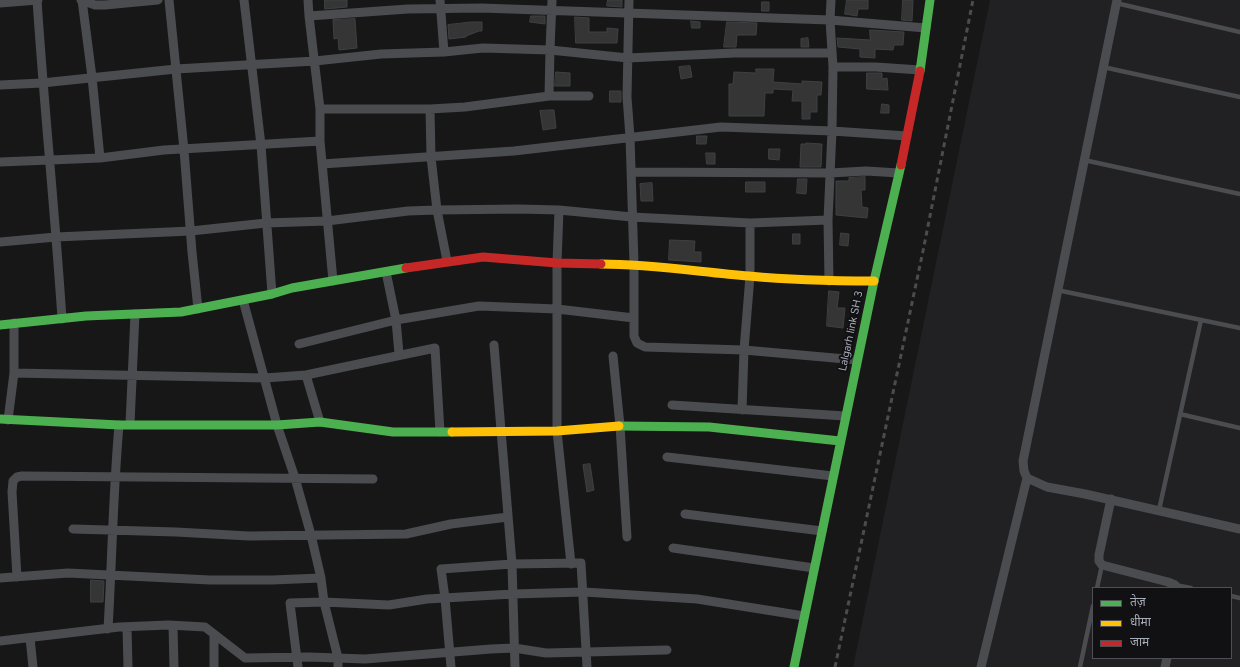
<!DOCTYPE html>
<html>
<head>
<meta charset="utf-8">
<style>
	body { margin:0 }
	#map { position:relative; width:1240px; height:667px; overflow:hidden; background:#171717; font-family:Figtree,"Noto Sans Devanagari",sans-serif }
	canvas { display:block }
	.legend { position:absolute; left:1092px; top:587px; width:140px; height:72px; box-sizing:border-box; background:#111113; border:1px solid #4d4f55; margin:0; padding:5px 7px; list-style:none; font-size:12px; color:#a8adb8 }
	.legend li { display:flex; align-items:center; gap:8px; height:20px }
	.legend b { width:20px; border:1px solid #4d4f55 }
</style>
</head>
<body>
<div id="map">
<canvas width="1240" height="667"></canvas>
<ul class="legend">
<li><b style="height:5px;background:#4caf50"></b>तेज़</li>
<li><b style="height:5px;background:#ffc107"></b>धीमा</li>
<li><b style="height:5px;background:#c62828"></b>जाम</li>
</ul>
</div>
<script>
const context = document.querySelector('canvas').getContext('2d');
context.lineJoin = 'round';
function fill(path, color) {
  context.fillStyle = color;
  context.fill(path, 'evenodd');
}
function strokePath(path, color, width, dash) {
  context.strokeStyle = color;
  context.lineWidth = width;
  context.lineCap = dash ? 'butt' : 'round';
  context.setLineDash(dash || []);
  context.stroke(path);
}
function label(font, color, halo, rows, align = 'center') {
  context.font = font + ' Figtree,sans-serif';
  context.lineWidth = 4;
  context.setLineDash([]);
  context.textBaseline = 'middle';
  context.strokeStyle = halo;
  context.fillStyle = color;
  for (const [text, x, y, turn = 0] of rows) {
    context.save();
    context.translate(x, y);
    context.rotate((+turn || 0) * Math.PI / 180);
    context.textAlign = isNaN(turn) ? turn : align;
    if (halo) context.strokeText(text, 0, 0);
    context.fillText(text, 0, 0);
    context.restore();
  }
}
fill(new Path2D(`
	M 990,0 L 1240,0 L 1240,667 L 853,667 ZM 1093,588 L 1231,588 L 1231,658 L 1093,658 Z`), '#212123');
const building = new Path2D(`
	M 325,0 L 347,0 L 347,7 L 325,9 Z
	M 608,0 L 622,0 L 622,7 L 607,6 Z
	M 847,0 L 868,0 L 868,9 L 858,9 L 857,16 L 845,14 Z
	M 903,0 L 913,0 L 912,21 L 902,20 Z
	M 762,2 L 769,2 L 769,11 L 762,11 Z
	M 531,16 L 545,16 L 545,24 L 530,22 Z
	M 575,17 L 589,18 L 589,32 L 607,32 L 607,28 L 618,29 L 617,43 L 576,43 Z
	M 355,19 L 357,48 L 339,50 L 338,38 L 334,39 L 333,20 Z
	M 691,21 L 700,22 L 700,28 L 692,28 Z
	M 471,22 L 482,22 L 482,31 L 479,31 L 466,36 L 466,37 L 449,39 L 448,25 Z
	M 727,22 L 757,23 L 756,35 L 737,35 L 736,47 L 724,47 Z
	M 870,30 L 904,32 L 903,45 L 894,45 L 893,50 L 875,49 L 875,58 L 860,57 L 860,49 L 838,47 L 837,38 L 870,40 Z
	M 808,38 L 809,47 L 801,47 L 801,39 Z
	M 690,66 L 692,77 L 681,79 L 679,67 Z
	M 756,69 L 774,69 L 773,82 L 802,84 L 802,81 L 822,82 L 821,95 L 817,95 L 817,112 L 810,112 L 810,119 L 802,119 L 802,101 L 792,101 L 793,90 L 773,89 L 773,93 L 765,93 L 764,116 L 729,116 L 729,84 L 733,84 L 734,72 L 756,73 Z
	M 556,72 L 570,73 L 570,86 L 555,86 Z
	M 867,73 L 882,73 L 882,79 L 887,78 L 888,90 L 867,89 Z
	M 610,91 L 621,91 L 621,102 L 610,102 Z
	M 882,104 L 889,105 L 889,113 L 881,113 Z
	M 549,110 L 554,110 L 556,128 L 543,130 L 540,111 Z
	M 697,136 L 707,136 L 706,144 L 697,144 Z
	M 806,143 L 822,144 L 821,167 L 800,167 L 801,144 L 806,144 Z
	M 769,149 L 780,149 L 779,160 L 769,159 Z
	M 706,153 L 715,153 L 715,164 L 707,164 Z
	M 865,177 L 865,190 L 861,190 L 862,207 L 868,208 L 867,218 L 836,215 L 836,181 L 849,181 L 849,178 Z
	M 798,179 L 807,179 L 806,194 L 797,193 Z
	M 746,182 L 765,182 L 765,192 L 746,192 Z
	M 652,183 L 653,201 L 641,201 L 640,184 Z
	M 841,233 L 849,234 L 848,246 L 840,245 Z
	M 793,234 L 800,234 L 800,244 L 793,244 Z
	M 670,240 L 695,241 L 694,252 L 701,252 L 701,262 L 669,260 Z
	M 829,291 L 839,292 L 837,308 L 845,308 L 843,328 L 827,326 Z
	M 590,464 L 594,490 L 587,492 L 583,465 Z
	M 91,580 L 104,581 L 103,602 L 91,602 Z`);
fill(building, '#353536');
strokePath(building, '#3f4043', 1);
strokePath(new Path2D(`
	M 1116,3 L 1240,32
	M 1103,67 L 1240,97
	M 1084,160 L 1240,194
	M 1057,290 L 1240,328
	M 1180,414 L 1240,428
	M 1159,510 L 1201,320
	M 1175,585 L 1191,588
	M 1097,588 L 1102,565
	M 1231,596 L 1240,598
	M 1080,667 L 1093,606`), '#4b4c50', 4.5);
strokePath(new Path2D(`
	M 37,0 C 44,106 55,212 62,319
	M 81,0 L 95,5 L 105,5 L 158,0
	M 82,0 L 92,77 L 100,158
	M 169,0 L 184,150 L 192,252 L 198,309
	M 244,0 L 261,145 L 272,294
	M 308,0 L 309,16 L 320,109 L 320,141 L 333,281
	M 440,0 L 444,52
	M 629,0 L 627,97 L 630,137 L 634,264 L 634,336 L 637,343 L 645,347 L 744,350 L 857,360
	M 1117,0 L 1023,461 L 1024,471 L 1027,478 L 1047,487 L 1085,494 L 1240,529
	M 0,3 L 38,0
	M 309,16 L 408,9 L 481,8 L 830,20 L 926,28
	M 833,67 L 876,67 L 920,70
	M 0,85 L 42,83 L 176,69 L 315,61 L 381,54 L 444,52 L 483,48 L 550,50 L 628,58 L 734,53 L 831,53
	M 549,96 L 550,50 L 552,0
	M 320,109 L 430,109 L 465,107 L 549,96 L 589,96
	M 430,109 L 431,157 L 437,210 L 447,261
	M 0,162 L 100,158 L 164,150 L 320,141
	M 322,164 L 514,151 L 721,127 L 832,131 L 907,136
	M 631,172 L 830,173 L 866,171 L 899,173
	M 559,210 L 557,263 L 557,431 L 571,564
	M 0,242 L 56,237 L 191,231 L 266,223 L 327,221 L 408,211 L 437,210 L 519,209 L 559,210 L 632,217 L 750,223
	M 386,272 L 396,320 L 399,354
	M 829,281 L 828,220 L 832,131 L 833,67 L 830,20 L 831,0
	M 243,300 L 277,425 L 295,478 L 311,535 L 321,578 L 324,602 L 338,658 L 338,667
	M 299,344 L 396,320 L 479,306 L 557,309 L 634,318
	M 494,345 L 512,564 L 515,667
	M 613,356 L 620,426 L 627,537
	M 14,373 L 265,378 L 306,375 L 435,348 L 440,432
	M 306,375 L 320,422
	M 672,405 L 845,416
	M 742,410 L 744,350 L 750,276 L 750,223 L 828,220
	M 8,420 L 14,373 L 14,323
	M 130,424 L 135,314
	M 667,457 L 833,476
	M 1111,499 L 1099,555 L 1099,561 L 1102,565 L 1168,582 L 1175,585 L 1177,588
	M 685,514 L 822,531
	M 73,529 L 176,532 L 249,536 L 406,534 L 451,524 L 508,517
	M 673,548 L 814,568
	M 17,577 L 12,492 L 13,481 L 17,477 L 22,476 L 373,479
	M 0,578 L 68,573 L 210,580 L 272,580 L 321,578
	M 173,626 L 174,667
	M 127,627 L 128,667
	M 108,629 C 112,561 113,493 119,425
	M 30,638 L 33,667
	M 0,641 L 119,627 L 169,625 L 205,627 L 245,658 L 309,657 L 365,659 L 491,649 L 514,648 L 546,653 L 667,650
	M 214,667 L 214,635
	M 298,667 L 290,603 L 324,602 L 389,605 L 427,599 L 513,594 L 584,592 L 697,599 L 804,616
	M 451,667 L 445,598 L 441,569 L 512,564 L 581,563 L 587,667
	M 981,667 L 1027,478
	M 1165,667 L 1167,658`), '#4b4c50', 9);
strokePath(new Path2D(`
	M 920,71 L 930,0
	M 0,325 L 86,316 L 181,312 L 272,294 L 292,288 L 406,268
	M 0,419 L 119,425 L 277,425 L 320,422 L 393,432 L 452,432
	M 619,426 L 709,427 L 840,441
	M 794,667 L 874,281 L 901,165`), '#4caf50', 9);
strokePath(new Path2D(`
	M 601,264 C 651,264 700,272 749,276 C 791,280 832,281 874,281
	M 452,432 L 557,431 L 619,426`), '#ffc107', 9);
strokePath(new Path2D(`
	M 901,165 L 920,71
	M 406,268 L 483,257 L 557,263 L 601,264`), '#c62828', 9);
strokePath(new Path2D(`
	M 835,667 L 923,251 L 973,0`), '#4b4c4f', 3, [5, 4]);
label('11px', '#a8adb8', '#111113', [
	["Lalgarh link SH 3",851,331,-78]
]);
</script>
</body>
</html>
